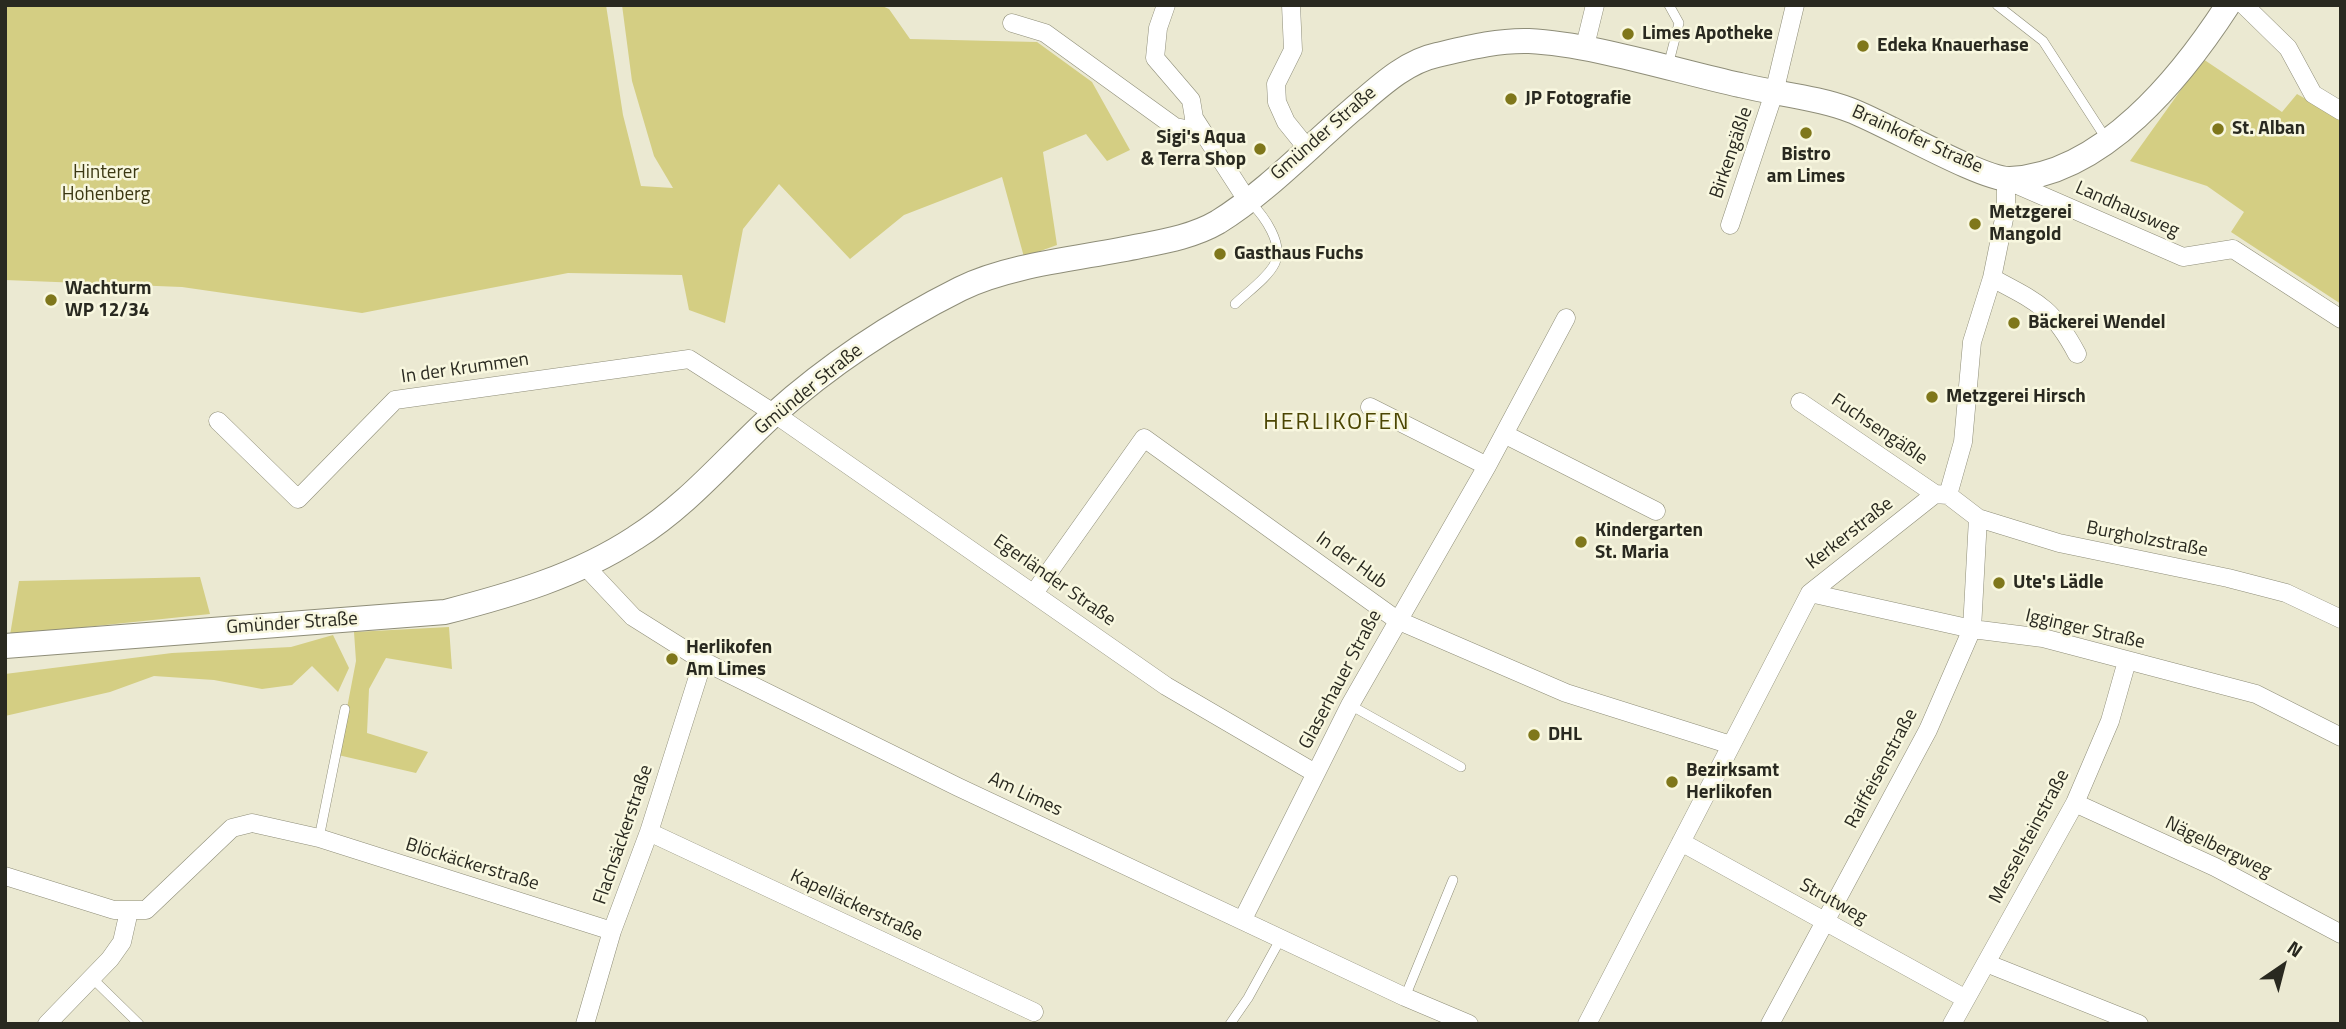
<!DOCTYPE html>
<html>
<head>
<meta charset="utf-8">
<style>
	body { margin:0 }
	#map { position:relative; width:2346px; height:1029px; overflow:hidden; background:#ebe9d2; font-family:"Titillium Web",sans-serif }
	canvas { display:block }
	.frame { position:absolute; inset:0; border:7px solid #292920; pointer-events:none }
	.north { position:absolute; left:2248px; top:931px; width:70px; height:70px; -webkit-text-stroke:5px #f8f7df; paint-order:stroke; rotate:35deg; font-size:19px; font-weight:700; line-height:28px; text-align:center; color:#292920 }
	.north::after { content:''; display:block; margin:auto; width:24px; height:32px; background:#292920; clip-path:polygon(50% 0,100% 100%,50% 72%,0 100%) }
</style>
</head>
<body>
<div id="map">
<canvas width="2346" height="1029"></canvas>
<div class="frame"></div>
<div class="north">N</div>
</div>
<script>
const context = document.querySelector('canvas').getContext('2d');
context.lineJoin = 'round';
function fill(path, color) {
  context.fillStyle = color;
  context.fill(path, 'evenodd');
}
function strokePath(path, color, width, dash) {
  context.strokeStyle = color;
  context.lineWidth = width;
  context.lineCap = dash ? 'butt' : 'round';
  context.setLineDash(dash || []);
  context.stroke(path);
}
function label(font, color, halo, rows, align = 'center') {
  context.font = font + ' "Titillium Web",sans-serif';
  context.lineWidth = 5;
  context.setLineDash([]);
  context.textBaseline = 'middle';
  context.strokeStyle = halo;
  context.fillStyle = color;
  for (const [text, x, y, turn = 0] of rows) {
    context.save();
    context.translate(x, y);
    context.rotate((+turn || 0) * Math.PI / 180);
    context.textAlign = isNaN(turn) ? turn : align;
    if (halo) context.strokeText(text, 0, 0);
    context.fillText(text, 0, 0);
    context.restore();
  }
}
fill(new Path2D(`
	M 5,5 L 606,5 L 623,115 L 641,186 L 673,188 L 654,156 L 632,81 L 622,5 L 880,5 L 889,9 L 910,39 L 1037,42 L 1092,82 L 1130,150 L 1107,161 L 1086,134 L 1043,152 L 1057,245 L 1024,257 L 1002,177 L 904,215 L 850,259 L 779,184 L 743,229 L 725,323 L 689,310 L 682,275 L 568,273 L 362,313 L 182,287 L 5,280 Z
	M 2203,59 L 2282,112 L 2297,94 L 2341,119 L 2341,304 L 2231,232 L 2244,212 L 2207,186 L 2130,161 Z
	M 200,577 L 210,614 L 10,635 L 19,581 Z
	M 449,627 L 452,669 L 386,658 L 369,689 L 367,733 L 428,752 L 416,773 L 338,755 L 356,661 L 354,632 Z
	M 333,635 L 349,668 L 338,692 L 312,666 L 292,685 L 262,689 L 214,680 L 154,676 L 110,692 L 5,716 L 5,674 L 172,653 L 291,647 Z`), '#d4ce83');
const service = new Path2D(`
	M 1997,5 L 2043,41 L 2107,140
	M 1668,66 L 1679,23 L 1669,5
	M 1235,304 C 1246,293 1268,278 1275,263 C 1284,244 1264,216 1251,203
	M 1350,705 L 1461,767
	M 319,838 L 345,709
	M 93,979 L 139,1024
	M 1405,997 L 1453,880
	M 1230,1024 L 1248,998 L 1281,938`);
const minor = new Path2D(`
	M 1166,5 L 1158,28 L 1155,58 L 1191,100 L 1194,118 L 1203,132
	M 1291,5 L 1293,50 L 1276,84 L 1277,102 L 1286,122 L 1307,148
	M 2244,5 L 2288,48 L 2313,94 L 2341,111
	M 1012,23 L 1045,33 L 1175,127 L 1203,132 L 1247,200
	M 1584,50 L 1595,5
	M 1730,225 L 1774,93 L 1795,5
	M 1992,278 C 2037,302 2052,307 2077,354
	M 1800,402 L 1935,494
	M 1370,407 L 1487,466
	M 218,421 L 298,499 L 395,400 L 689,359 L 775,414 L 1166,686 L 1315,773
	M 1504,434 L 1656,511
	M 1948,495 L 1978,518 L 2059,543 L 2228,578 L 2286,593 L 2341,619
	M 586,567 L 633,617 L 703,661 L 958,787 L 1405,997 L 1469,1024
	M 1034,593 L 1144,438 L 1397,620 L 1566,693 L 1731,745
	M 1810,593 L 1972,629 L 2043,638 L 2256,694 L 2341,737
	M 2075,803 L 2215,867 L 2341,934
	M 649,832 L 1034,1012
	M 1681,842 L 1966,999
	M 5,876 L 114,910 L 146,910 L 232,828 L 252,823 L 319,838 L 612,931
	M 1243,919 L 1350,705 L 1487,466 L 1566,318
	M 1986,963 L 2139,1024
	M 47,1024 L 110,959 L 122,942 L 129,911
	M 585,1024 L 612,931 L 649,832 L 703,661
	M 1587,1024 L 1810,593 L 1935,494 L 1948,495 L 1963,442 L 1972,342 L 1992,278 L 2006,209 L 2006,180 L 2183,257 L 2233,249 L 2341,319
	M 1770,1024 L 1928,730 L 1972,629 L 1978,518
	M 1952,1024 L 2075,803 L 2110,721 L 2127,661`);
const secondary = new Path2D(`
	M 5,646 L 445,612 C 511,595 577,576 635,538 C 688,505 727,457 773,415 C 829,365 892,323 960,289 C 1010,264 1084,258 1140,246 C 1166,241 1194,236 1218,222 C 1265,193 1310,146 1352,110 C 1377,89 1404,62 1437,55 C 1467,48 1498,40 1529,41 C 1592,44 1676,71 1740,85 C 1776,94 1816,97 1850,110 C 1885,123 1982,180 2010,179 C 2103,175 2182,76 2228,5`);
strokePath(service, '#8e8d78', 10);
strokePath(minor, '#8e8d78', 19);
strokePath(secondary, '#8e8d78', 26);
strokePath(service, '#fff', 9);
strokePath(minor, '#fff', 18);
strokePath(secondary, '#fff', 24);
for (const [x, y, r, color] of [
	[1628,34,7,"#7f771b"],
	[1863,46,7,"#7f771b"],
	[1511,99,7,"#7f771b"],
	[2218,129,7,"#7f771b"],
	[1806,133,7,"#7f771b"],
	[1260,149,7,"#7f771b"],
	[1975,224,7,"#7f771b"],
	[1220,254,7,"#7f771b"],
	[51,300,7,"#7f771b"],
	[2014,323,7,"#7f771b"],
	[1932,397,7,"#7f771b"],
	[1581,542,7,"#7f771b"],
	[1999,583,7,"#7f771b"],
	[672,659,7,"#7f771b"],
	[1534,735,7,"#7f771b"],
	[1672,782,7,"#7f771b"]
]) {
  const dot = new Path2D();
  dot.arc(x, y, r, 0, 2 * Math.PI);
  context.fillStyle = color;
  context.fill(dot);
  strokePath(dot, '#f8f7df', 2.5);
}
label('bold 19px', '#292920', '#f8f7df', [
	["Limes Apotheke",1642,34],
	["Edeka Knauerhase",1877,46],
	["JP Fotografie",1525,99],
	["St. Alban",2232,129],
	["Sigi's Aqua",1246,138,"right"],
	["& Terra Shop",1246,160,"right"],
	["Bistro",1806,155,"center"],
	["am Limes",1806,177,"center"],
	["Metzgerei",1989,213],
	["Mangold",1989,235],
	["Gasthaus Fuchs",1234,254],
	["Wachturm",65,289],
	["WP 12/34",65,311],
	["Bäckerei Wendel",2028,323],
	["Metzgerei Hirsch",1946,397],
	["Kindergarten",1595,531],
	["St. Maria",1595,553],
	["Ute's Lädle",2013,583],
	["Herlikofen",686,648],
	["Am Limes",686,670],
	["DHL",1548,735],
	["Bezirksamt",1686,771],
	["Herlikofen",1686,793]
], 'left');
label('19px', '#292920', '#f8f7df', [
	["Gmünder Straße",1324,134,-41],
	["Brainkofer Straße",1917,140,24],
	["Birkengäßle",1732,153,-71],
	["Landhausweg",2127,210,24],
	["In der Krummen",465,369,-8],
	["Gmünder Straße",809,390,-39],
	["Fuchsengäßle",1879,430,34],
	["Kerkerstraße",1850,534,-38],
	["Burgholzstraße",2147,540,11],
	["In der Hub",1351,561,36],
	["Egerländer Straße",1054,581,35],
	["Gmünder Straße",292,624,-4],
	["Igginger Straße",2085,630,13],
	["Glaserhauer Straße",1341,680,-62],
	["Raiffeisenstraße",1882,769,-62],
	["Am Limes",1025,795,25],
	["Flachsäckerstraße",624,835,-71],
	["Messelsteinstraße",2030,837,-62],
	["Nägelbergweg",2218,848,26],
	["Blöckäckerstraße",472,865,17],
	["Strutweg",1833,902,29],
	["Kapelläckerstraße",856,906,25]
]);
label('19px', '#3c3813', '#f8f7df', [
	["Hinterer",106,173],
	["Hohenberg",106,195]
]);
context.letterSpacing = '2px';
label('23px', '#4b4502', '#f8f7df', [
	["HERLIKOFEN",1337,423]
]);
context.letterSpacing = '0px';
</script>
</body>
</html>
